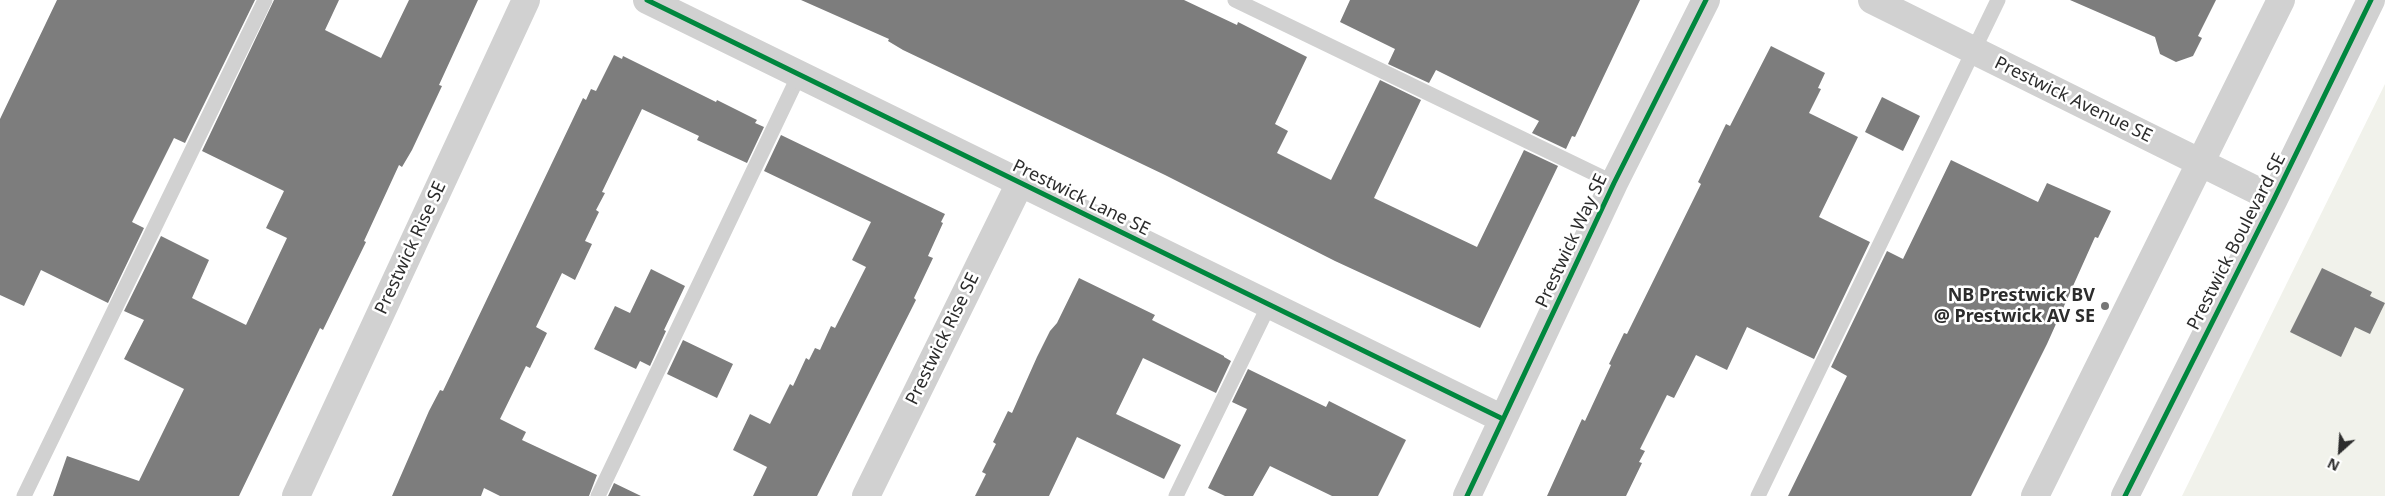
<!DOCTYPE html>
<html>
<head>
<meta charset="utf-8">
<style>
	body { margin:0 }
	#map { position:relative; width:2385px; height:496px; overflow:hidden; background:#fff; font-family:"Noto Sans",sans-serif }
	canvas { display:block }
	.north { position:absolute; left:2315px; top:426px; width:50px; height:50px; -webkit-text-stroke:4px #fff; paint-order:stroke; rotate:206deg; font-size:14px; font-weight:700; line-height:20px; text-align:center; color:#2c2c2c }
	.north::after { content:''; display:block; margin:auto; width:18px; height:22px; background:#2c2c2c; clip-path:polygon(50% 0,100% 100%,50% 72%,0 100%) }
</style>
</head>
<body>
<div id="map">
<canvas width="2385" height="496"></canvas>
<div class="north">N</div>
</div>
<script>
const context = document.querySelector('canvas').getContext('2d');
context.lineJoin = 'round';
function fill(path, color) {
  context.fillStyle = color;
  context.fill(path, 'evenodd');
}
function strokePath(path, color, width, dash) {
  context.strokeStyle = color;
  context.lineWidth = width;
  context.lineCap = dash ? 'butt' : 'round';
  context.setLineDash(dash || []);
  context.stroke(path);
}
function label(font, color, halo, rows, align = 'center') {
  context.font = font + ' "Noto Sans",sans-serif';
  context.lineWidth = 5;
  context.setLineDash([]);
  context.textBaseline = 'middle';
  context.strokeStyle = halo;
  context.fillStyle = color;
  for (const [text, x, y, turn = 0] of rows) {
    context.save();
    context.translate(x, y);
    context.rotate((+turn || 0) * Math.PI / 180);
    context.textAlign = isNaN(turn) ? turn : align;
    if (halo) context.strokeText(text, 0, 0);
    context.fillText(text, 0, 0);
    context.restore();
  }
}
fill(new Path2D(`
	M 2385,84 L 2385,496 L 2182,496 Z`), '#f1f2eb');
fill(new Path2D(`
	M 57,0 L 255,0 L 185,143 L 174,138 L 132,222 L 144,228 L 108,303 L 41,270 L 24,306 L 0,295 L 0,119 Z
	M 274,0 L 339,0 L 325,30 L 381,58 L 409,0 L 478,0 L 439,85 L 442,86 L 412,150 L 402,167 L 399,165 L 364,241 L 366,242 L 323,330 L 320,328 L 239,496 L 53,496 L 67,456 L 139,481 L 184,389 L 124,359 L 144,320 L 124,311 L 161,236 L 209,260 L 192,298 L 246,325 L 287,238 L 266,228 L 284,191 L 202,151 Z
	M 801,0 L 1184,0 L 1237,25 L 1238,22 L 1307,57 L 1275,124 L 1288,131 L 1277,153 L 1331,180 L 1380,80 L 1421,100 L 1374,198 L 1477,247 L 1524,150 L 1558,166 L 1480,328 L 1335,261 L 1165,175 L 903,50 L 888,41 L 889,39 Z
	M 1350,0 L 1640,0 L 1575,137 L 1572,136 L 1566,149 L 1532,133 L 1539,121 L 1436,70 L 1429,83 L 1388,64 L 1395,49 L 1340,22 Z
	M 2070,0 L 2216,0 L 2198,36 L 2202,38 L 2193,56 L 2176,62 L 2160,54 L 2155,37 Z
	M 1771,46 L 1825,73 L 1818,88 L 1821,89 L 1809,113 L 1858,137 L 1819,217 L 1870,242 L 1814,359 L 1747,327 L 1727,370 L 1696,355 L 1674,398 L 1667,395 L 1640,449 L 1645,451 L 1639,462 L 1642,463 L 1626,496 L 1547,496 L 1582,419 L 1585,421 L 1611,365 L 1609,364 L 1624,333 L 1627,334 L 1701,184 L 1698,182 L 1726,124 L 1730,126 Z
	M 614,55 L 622,59 L 623,56 L 716,102 L 717,100 L 757,120 L 755,123 L 764,127 L 747,163 L 697,140 L 699,136 L 642,109 L 602,192 L 605,193 L 596,210 L 599,212 L 585,241 L 592,244 L 575,280 L 562,273 L 536,327 L 547,333 L 530,368 L 526,366 L 500,419 L 526,432 L 522,440 L 597,475 L 589,496 L 500,496 L 484,488 L 481,496 L 392,496 L 429,411 L 440,390 L 443,391 L 583,98 L 586,100 L 591,89 L 596,91 Z
	M 1882,97 L 1920,116 L 1903,151 L 1865,132 Z
	M 781,135 L 945,214 L 941,222 L 943,223 L 928,256 L 933,258 L 914,298 L 916,300 L 817,496 L 753,496 L 767,467 L 733,450 L 750,414 L 770,424 L 790,384 L 793,386 L 806,358 L 809,360 L 815,348 L 820,350 L 831,326 L 835,328 L 866,267 L 852,260 L 871,222 L 764,171 Z
	M 1951,160 L 2038,202 L 2047,183 L 2111,211 L 2098,238 L 2095,237 L 2047,344 L 1971,496 L 1788,496 L 1847,376 L 1831,367 L 1887,251 L 1903,259 Z
	M 2322,268 L 2372,292 L 2370,296 L 2385,303 L 2370,334 L 2355,327 L 2341,357 L 2290,332 Z
	M 651,269 L 685,286 L 664,330 L 666,331 L 650,366 L 640,361 L 636,369 L 594,349 L 615,306 L 630,313 Z
	M 1079,278 L 1155,315 L 1152,320 L 1224,356 L 1224,357 L 1231,361 L 1216,393 L 1143,358 L 1116,414 L 1181,445 L 1164,479 L 1077,437 L 1049,496 L 975,496 L 986,474 L 982,472 L 996,444 L 993,442 L 1008,411 L 1012,413 L 1037,357 L 1050,331 L 1057,323 Z
	M 683,340 L 733,364 L 717,398 L 667,374 Z
	M 1248,369 L 1326,407 L 1329,401 L 1406,440 L 1378,496 L 1332,496 L 1270,466 L 1253,496 L 1225,496 L 1208,488 L 1247,409 L 1232,402 Z
	M 614,483 L 641,496 L 608,496 Z`), '#7d7d7d');
strokePath(new Path2D(`
	M 1235,0 L 1614,183
	M 24,496 L 265,0
	M 598,496 L 799,75
	M 1176,496 L 1269,305
	M 1758,496 L 1998,0`), '#d1d1d1', 15);
strokePath(new Path2D(`
	M 647,0 L 1503,419
	M 1872,0 L 2274,199
	M 296,496 L 526,0
	M 866,496 L 1020,183
	M 1467,496 L 1614,183 L 1706,0
	M 2035,496 L 2281,0
	M 2125,496 L 2274,199 L 2371,0`), '#d1d1d1', 28);
strokePath(new Path2D(`
	M 647,0 L 1503,419
	M 1467,496 L 1614,183 L 1706,0
	M 2125,496 L 2274,199 L 2371,0`), '#00873e', 5);
for (const [x, y, r, color] of [
	[2105,306,5,"#767676"]
]) {
  const dot = new Path2D();
  dot.arc(x, y, r, 0, 2 * Math.PI);
  context.fillStyle = color;
  context.fill(dot);
  strokePath(dot, '#fff', 2);
}
label('18px', '#2c2c2c', '#fff', [
	["Prestwick Avenue SE",2073,100,26],
	["Prestwick Lane SE",1081,198,26],
	["Prestwick Way SE",1572,241,-65],
	["Prestwick Boulevard SE",2237,242,-63],
	["Prestwick Rise SE",411,248,-65],
	["Prestwick Rise SE",943,339,-64]
]);
label('bold 18px', '#2c2c2c', '#fff', [
	["NB Prestwick BV",2095,296],
	["@ Prestwick AV SE",2095,317]
], 'right');
</script>
</body>
</html>
